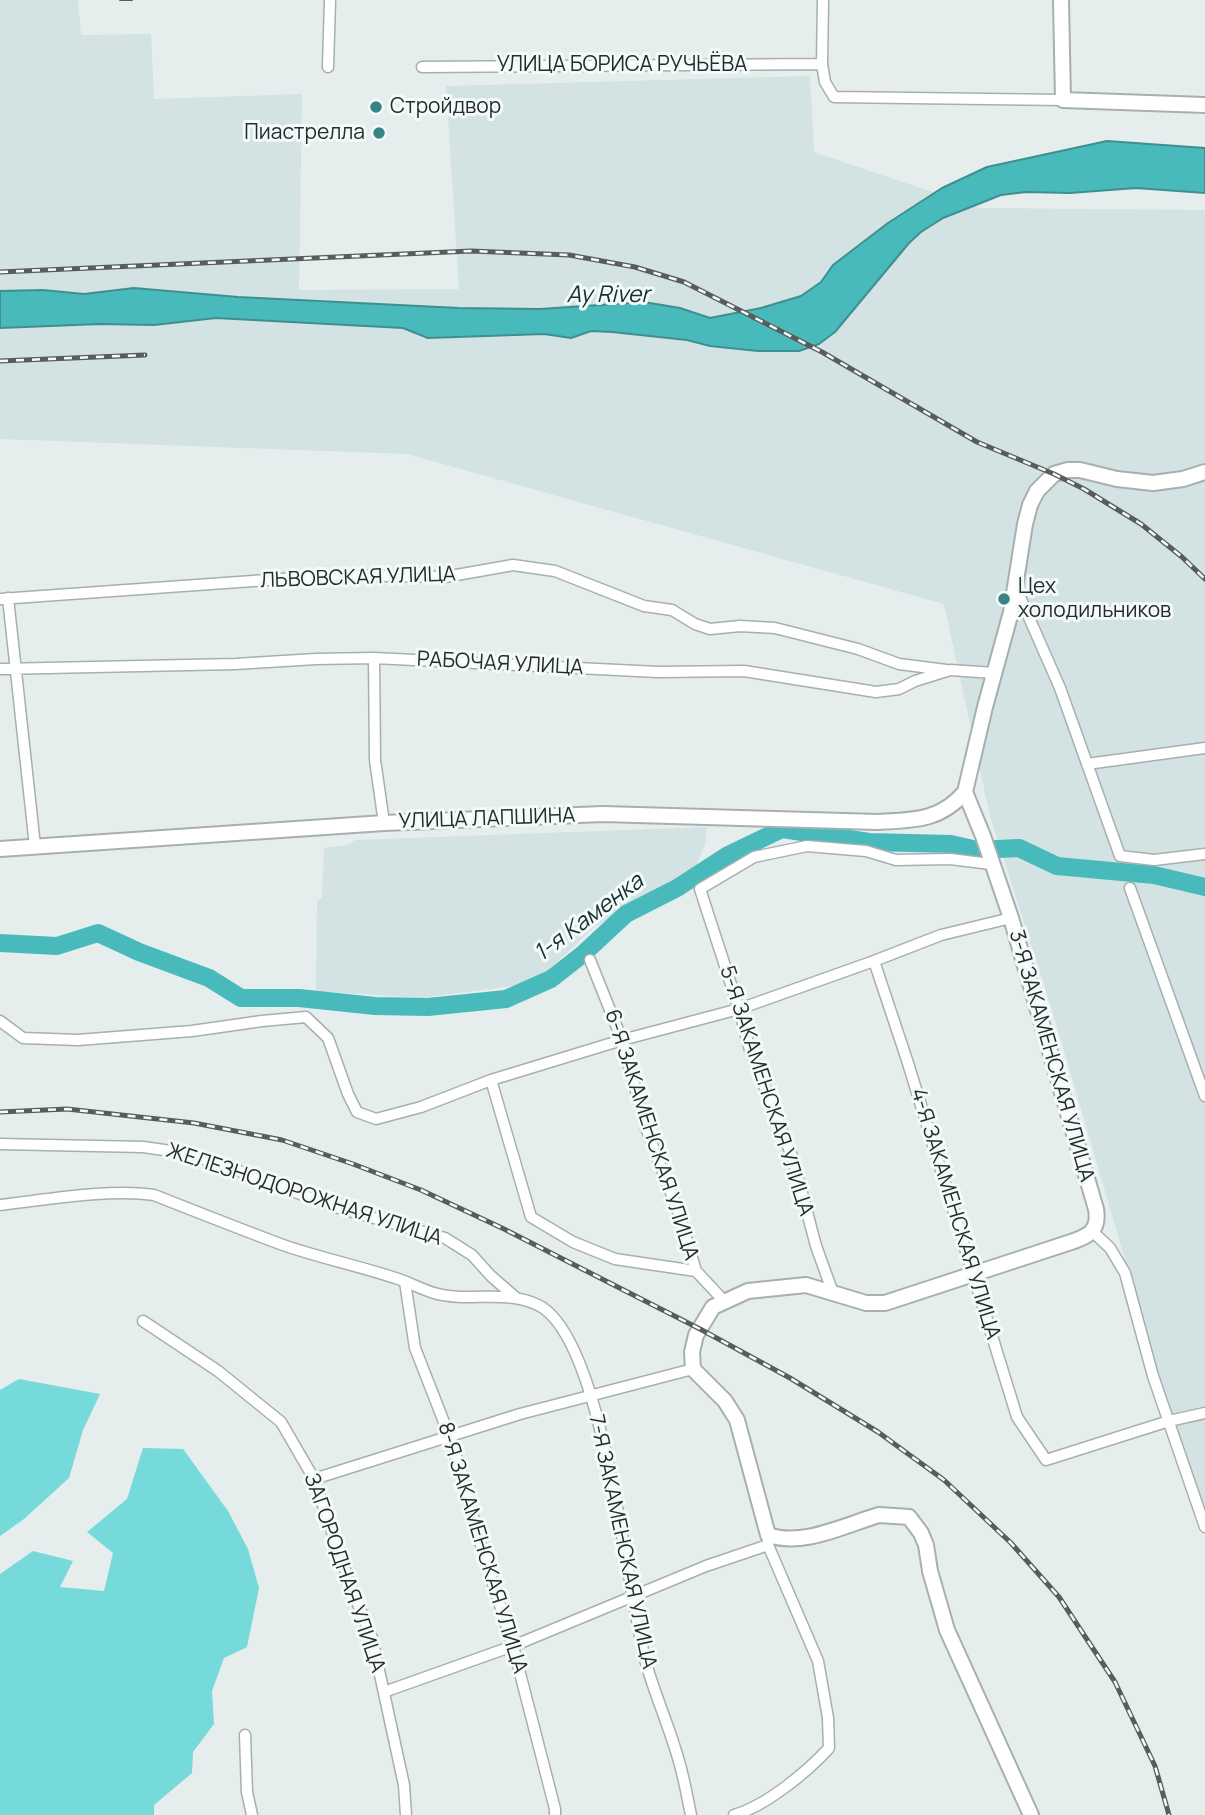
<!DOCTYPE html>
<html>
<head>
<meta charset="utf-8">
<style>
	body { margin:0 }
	canvas { display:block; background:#e6eded }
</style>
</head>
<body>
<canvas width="1205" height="1815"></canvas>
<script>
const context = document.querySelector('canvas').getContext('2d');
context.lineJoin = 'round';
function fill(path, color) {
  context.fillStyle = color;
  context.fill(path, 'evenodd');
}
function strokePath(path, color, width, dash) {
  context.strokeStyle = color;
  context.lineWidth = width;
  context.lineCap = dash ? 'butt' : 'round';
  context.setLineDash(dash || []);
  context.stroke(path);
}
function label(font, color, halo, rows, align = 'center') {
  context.font = font + ' Manrope,sans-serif';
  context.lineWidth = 6;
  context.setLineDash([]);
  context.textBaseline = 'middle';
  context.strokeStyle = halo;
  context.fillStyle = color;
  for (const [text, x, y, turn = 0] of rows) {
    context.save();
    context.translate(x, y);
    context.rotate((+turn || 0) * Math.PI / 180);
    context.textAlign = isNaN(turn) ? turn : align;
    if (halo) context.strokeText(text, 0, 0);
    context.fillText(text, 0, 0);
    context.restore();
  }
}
fill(new Path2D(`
	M 0,0 L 78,0 L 81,35 L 151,34 L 154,99 L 302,94 L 299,290 L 459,289 L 446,86 L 810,76 L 814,152 L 980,208 L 1205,210 L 1205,1510 L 1169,1410 L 1052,1010 L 990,816 L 944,604 L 407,454 L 0,439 Z
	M 707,827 L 705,845 L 693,873 L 594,927 L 535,983 L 421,998 L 316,991 L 317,902 L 322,897 L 324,848 L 348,845 L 355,840 Z`), '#d3e2e2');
fill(new Path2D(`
	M 19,1379 L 100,1394 L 83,1430 L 69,1478 L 24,1519 L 0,1536 L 0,1390 Z
	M 143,1448 L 183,1449 L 228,1511 L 248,1549 L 259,1588 L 247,1647 L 224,1658 L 212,1691 L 214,1724 L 193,1752 L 192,1773 L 154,1805 L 154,1815 L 0,1815 L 0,1574 L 33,1551 L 73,1561 L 60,1587 L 104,1591 L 113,1553 L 87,1532 L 127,1499 Z`), '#76d9da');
const water = new Path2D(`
	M 1107,141 L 1205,148 L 1205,193 L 1136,188 L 1070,193 L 1026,192 L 1001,195 L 943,218 L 921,232 L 909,243 L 835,332 L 819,344 L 799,351 L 758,351 L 710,346 L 687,340 L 612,332 L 591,331 L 571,338 L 544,334 L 428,338 L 403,328 L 216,318 L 154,325 L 100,324 L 0,328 L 0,291 L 43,290 L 84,294 L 134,288 L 238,297 L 459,308 L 540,309 L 644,302 L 680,308 L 710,318 L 761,308 L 801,296 L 821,282 L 833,265 L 888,223 L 942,188 L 987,167 Z`);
fill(water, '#49babc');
strokePath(water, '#3f8f90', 2);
strokePath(new Path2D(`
	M 0,943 L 57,946 L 98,933 L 139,952 L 209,978 L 241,998 L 299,998 L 375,1006 L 428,1007 L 506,999 L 551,979 L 583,954 L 626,914 L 677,888 L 728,855 L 782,829 L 869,842 L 951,844 L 977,850 L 1019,848 L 1057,866 L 1154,875 L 1205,887`), '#49babc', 18);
const street = new Path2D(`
	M 823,0 L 822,64 L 825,82 L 834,97 L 1063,100
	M 328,67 L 330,0
	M 422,67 L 822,64
	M 1016,588 L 1060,688 L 1120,856 L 1154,860 L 1205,854
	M 8,598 L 35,846
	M 0,599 L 337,575 L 445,577 L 513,565 L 555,571 L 644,606 L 672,610 L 695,624 L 710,629 L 740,626 L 775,628 L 858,649 L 899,664 L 946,670
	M 374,658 L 375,760 L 384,823
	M 0,669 L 235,664 L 316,659 L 374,658 L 658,672 L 744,671 L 876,692 L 899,689 L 915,681 L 950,670 L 994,673
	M 1087,764 L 1205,748
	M 1130,888 L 1205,1096
	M 590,960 L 622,1040 L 646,1128 L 678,1211 L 696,1271 L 725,1302
	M 874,961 L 907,1060 L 1017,1417 L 1046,1460 L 1169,1421 L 1205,1413
	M 0,1021 L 23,1038 L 78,1040 L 192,1031 L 262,1021 L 306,1017 L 328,1038 L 348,1094 L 357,1112 L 376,1119 L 421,1107 L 491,1080 L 622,1040 L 739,1009 L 874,961 L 941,935 L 1011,918
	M 491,1080 L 531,1217 L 573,1242 L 615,1259 L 696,1271
	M 0,1144 L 143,1147 L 185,1153 L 226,1166 L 335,1207 L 445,1238 L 472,1255 L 491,1276 L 515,1297
	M 0,1205 C 45,1200 111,1188 154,1195 C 197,1212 240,1229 283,1245 C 323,1259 365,1267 404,1281 C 414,1285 424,1290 434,1293 C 468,1303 506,1289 538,1305 C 604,1337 626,1590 646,1663 C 655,1695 669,1726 678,1758 C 684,1777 687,1796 691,1815
	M 1092,1231 L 1110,1248 L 1125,1273 L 1153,1376 L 1205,1527
	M 405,1282 L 415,1348 L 449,1435 L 465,1485 L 478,1536 L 513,1646 L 555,1809 L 555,1815
	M 833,1293 L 816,1246 L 793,1159 L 750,1050 L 739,1009 L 700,889 L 754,857 L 807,846 L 866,851 L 896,860 L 950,859 L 991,864
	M 143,1321 L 218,1371 L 281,1422 L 314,1479 L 351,1587 L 372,1638 L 404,1785 L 406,1815
	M 314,1479 L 520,1414 L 693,1369
	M 384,1692 L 513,1646 L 706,1566 L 768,1545
	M 245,1735 L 247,1792 L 252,1815
	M 734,1815 C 766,1806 807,1772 829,1748 L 828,1718 L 818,1661 L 768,1545 L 768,1539`);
const secondary = new Path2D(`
	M 1061,0 L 1063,100 L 1205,105
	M 0,849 L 384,823 L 603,814 L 878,822 C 914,820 940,821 965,792
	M 1031,1815 L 947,1630 L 930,1571 L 926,1545 L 921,1533 L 909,1517 L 879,1515 C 845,1525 803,1547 768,1535 L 737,1420 L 725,1401 L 693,1369 L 692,1352 L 696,1335 L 713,1307 L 748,1291 L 806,1285 L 866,1303 L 885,1303 L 1068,1243 C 1087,1237 1100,1232 1096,1209 L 1011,918 L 983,836 L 965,792 L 985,707 L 1011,612 L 1025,524 L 1030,505 L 1037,491 L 1054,474 L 1068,470 L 1080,470 L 1117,479 L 1153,483 L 1183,479 L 1205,472`);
strokePath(street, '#a8afaf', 13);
strokePath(secondary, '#a8afaf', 18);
strokePath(street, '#fff', 10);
strokePath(secondary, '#fff', 14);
strokePath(new Path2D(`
	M 120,0 L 132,0`), '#585c5c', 2);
const rail = new Path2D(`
	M 0,272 L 471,251 L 569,255 L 635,267 L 684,282 L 822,352 L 977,442 L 1054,474 L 1084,489 L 1141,524 L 1182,557 L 1205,579
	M 0,361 L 145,355
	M 0,1112 L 67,1109 L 194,1123 L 282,1140 L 353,1164 L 421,1190 L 504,1229 L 700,1329 L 790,1378 L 878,1432 L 944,1480 L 1011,1543 L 1059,1597 L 1115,1682 L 1155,1766 L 1169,1815`);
strokePath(rail, '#585c5c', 5);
strokePath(rail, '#f3fafa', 2.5, [8]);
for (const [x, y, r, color] of [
	[376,107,7,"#3a8384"],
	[379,133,7,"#3a8384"],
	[1004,599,7,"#3a8384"]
]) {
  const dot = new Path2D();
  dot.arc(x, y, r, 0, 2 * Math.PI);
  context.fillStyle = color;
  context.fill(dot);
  strokePath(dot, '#f3fafa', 2.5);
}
label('21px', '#282b2b', '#f3fafa', [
	["УЛИЦА БОРИСА РУЧЬЁВА",622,65],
	["ЛЬВОВСКАЯ УЛИЦА",358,578,-2],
	["РАБОЧАЯ УЛИЦА",500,664,3],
	["УЛИЦА ЛАПШИНА",487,819,-2],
	["3-Я ЗАКАМЕНСКАЯ УЛИЦА",1051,1056,74],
	["5-Я ЗАКАМЕНСКАЯ УЛИЦА",766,1091,72],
	["6-Я ЗАКАМЕНСКАЯ УЛИЦА",651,1135,72],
	["ЖЕЛЕЗНОДОРОЖНАЯ УЛИЦА",304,1195,18],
	["4-Я ЗАКАМЕНСКАЯ УЛИЦА",955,1214,73],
	["7-Я ЗАКАМЕНСКАЯ УЛИЦА",622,1542,78],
	["8-Я ЗАКАМЕНСКАЯ УЛИЦА",482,1548,73],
	["ЗАГОРОДНАЯ УЛИЦА",344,1573,71]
]);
label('21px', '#282b2b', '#f3fafa', [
	["Стройдвор",390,107],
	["Пиастрелла",365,133,"right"],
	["Цех",1018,587],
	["холодильников",1018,611]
], 'left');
label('italic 23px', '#162f30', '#f3fafa', [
	["Ay River",608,296],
	["1-я Каменка",589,918,-37]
]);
</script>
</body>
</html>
